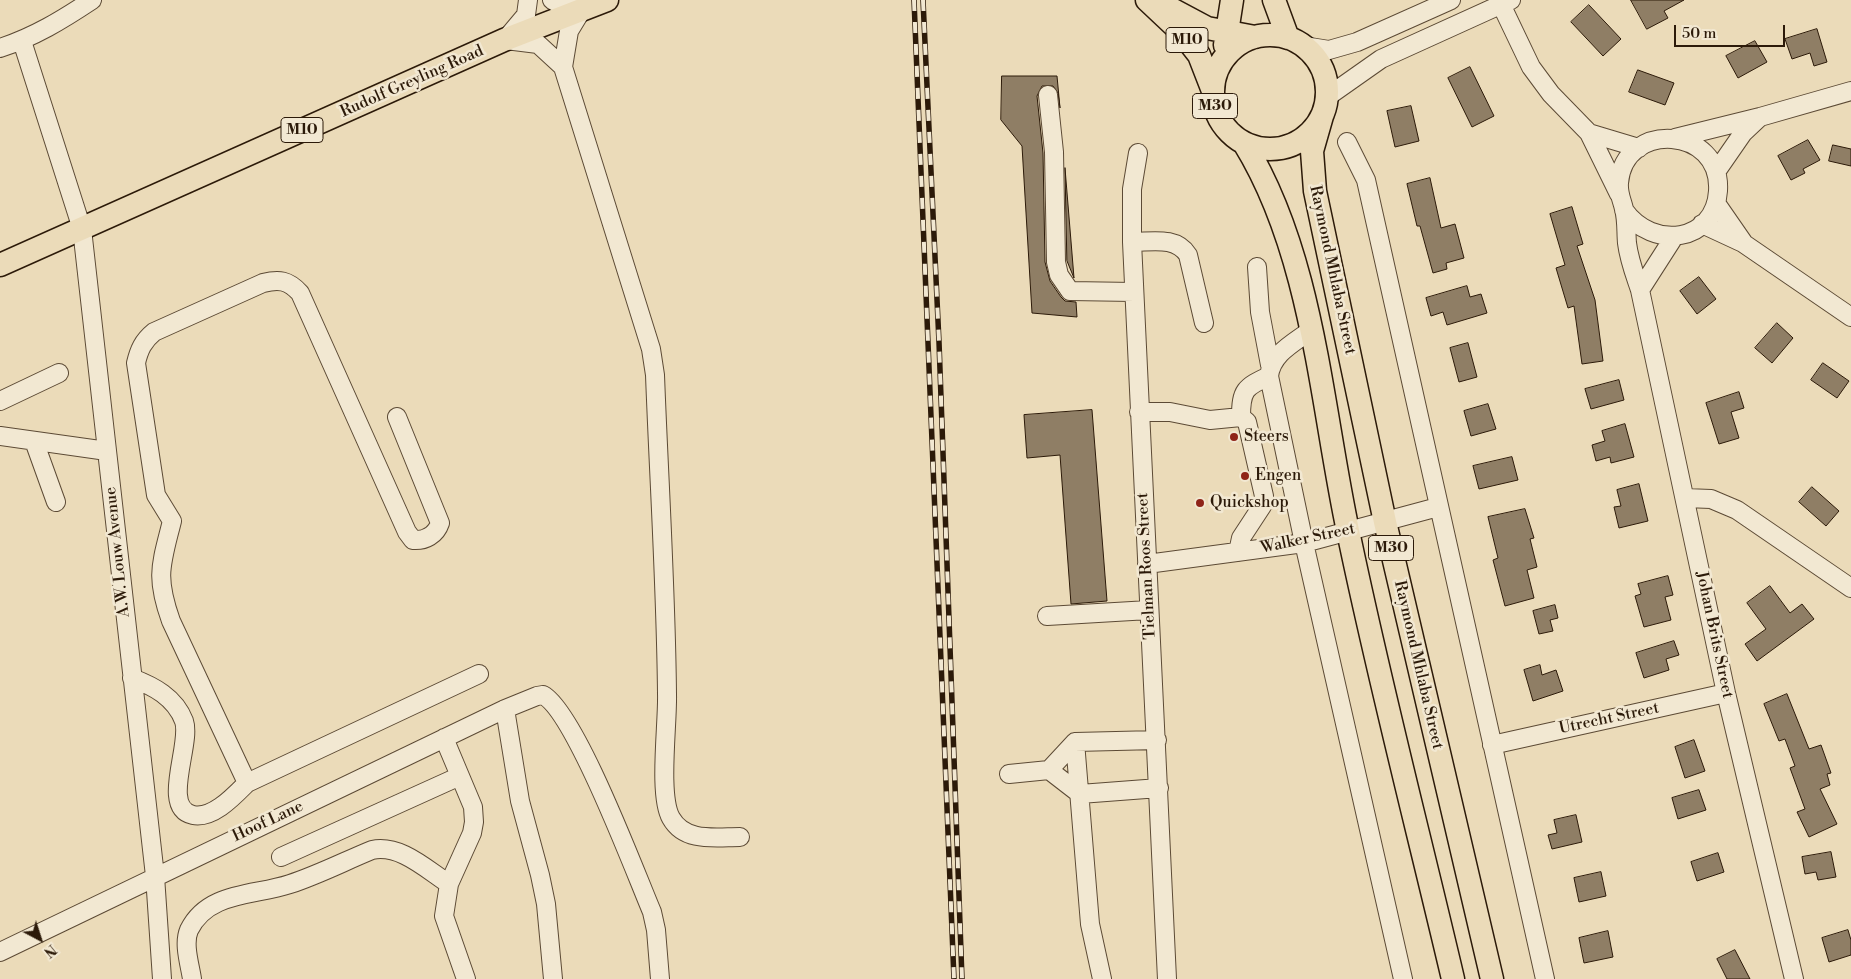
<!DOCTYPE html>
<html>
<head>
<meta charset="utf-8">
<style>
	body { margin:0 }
	#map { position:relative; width:1851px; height:979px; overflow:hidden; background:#ebdbb9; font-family:"Libre Bodoni",serif }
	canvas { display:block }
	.north { position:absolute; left:15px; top:914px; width:50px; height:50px; -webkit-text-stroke:4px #f2e8d2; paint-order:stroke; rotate:140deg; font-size:14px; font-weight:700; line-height:20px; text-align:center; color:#2c1a09 }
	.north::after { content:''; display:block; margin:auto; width:18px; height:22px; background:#2c1a09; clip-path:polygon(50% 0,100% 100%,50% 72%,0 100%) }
	.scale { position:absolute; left:1674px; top:25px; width:111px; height:22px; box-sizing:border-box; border:2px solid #2c1a09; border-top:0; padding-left:6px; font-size:15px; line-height:18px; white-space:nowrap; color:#2c1a09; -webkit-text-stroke:4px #f2e8d2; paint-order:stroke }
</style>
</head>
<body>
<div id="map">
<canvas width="1851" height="979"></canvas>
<div class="north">N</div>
<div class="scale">50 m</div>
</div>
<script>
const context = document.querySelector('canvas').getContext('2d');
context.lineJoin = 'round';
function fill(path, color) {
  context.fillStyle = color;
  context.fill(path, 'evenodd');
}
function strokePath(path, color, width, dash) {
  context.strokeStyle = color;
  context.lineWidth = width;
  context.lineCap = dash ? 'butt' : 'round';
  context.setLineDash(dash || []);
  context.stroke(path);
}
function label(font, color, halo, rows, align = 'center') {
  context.font = font + ' "Libre Bodoni",serif';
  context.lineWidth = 5;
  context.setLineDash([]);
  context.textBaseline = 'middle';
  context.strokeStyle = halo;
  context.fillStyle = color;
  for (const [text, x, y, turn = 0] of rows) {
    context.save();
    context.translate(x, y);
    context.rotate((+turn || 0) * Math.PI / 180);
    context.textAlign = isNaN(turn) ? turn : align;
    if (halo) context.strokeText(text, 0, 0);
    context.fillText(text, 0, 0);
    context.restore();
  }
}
const building = new Path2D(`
	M 1631,0 L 1684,0 L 1664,11 L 1668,18 L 1647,29 Z
	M 1589,5 L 1621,39 L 1603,56 L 1571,22 Z
	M 1817,29 L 1827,62 L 1814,66 L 1810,53 L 1792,59 L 1785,39 Z
	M 1755,41 L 1767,62 L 1738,78 L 1726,56 Z
	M 1470,67 L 1494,116 L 1472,127 L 1448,78 Z
	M 1638,70 L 1674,83 L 1665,105 L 1629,92 Z
	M 1002,76 L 1057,76 L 1060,108 L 1058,93 L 1053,86 L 1042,86 L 1037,96 L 1043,153 L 1045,262 L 1050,281 L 1061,297 L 1065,301 L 1076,302 L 1077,317 L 1032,313 L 1022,146 L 1001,120 Z
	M 1411,106 L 1419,141 L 1395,147 L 1387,111 Z
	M 1808,140 L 1820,160 L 1803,169 L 1805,173 L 1791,180 L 1778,156 Z
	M 1833,145 L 1851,149 L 1851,166 L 1829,161 Z
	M 1065,168 L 1074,278 L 1067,261 Z
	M 1430,178 L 1441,228 L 1455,224 L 1464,258 L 1446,263 L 1447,269 L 1433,273 L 1420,226 L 1417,226 L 1407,184 Z
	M 1572,207 L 1583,244 L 1577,246 L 1595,300 L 1603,361 L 1582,364 L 1574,306 L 1568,308 L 1556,268 L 1565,265 L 1550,214 Z
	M 1699,277 L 1716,299 L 1697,314 L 1680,291 Z
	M 1467,286 L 1470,297 L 1481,294 L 1487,313 L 1447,325 L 1443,312 L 1431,316 L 1426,298 Z
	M 1777,323 L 1793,338 L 1772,363 L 1755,348 Z
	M 1468,343 L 1477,377 L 1459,382 L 1450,348 Z
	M 1823,363 L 1849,381 L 1837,398 L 1811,380 Z
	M 1619,380 L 1624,400 L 1591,409 L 1585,389 Z
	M 1739,392 L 1744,408 L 1731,412 L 1739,438 L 1719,444 L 1706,403 Z
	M 1488,404 L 1496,429 L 1471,436 L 1464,411 Z
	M 1092,410 L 1107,601 L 1071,604 L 1060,455 L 1027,458 L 1024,415 Z
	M 1625,424 L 1634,457 L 1611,463 L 1610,457 L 1596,461 L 1592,445 L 1605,441 L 1602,431 Z
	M 1512,457 L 1518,480 L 1479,489 L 1473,466 Z
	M 1639,484 L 1648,521 L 1619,528 L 1614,507 L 1621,506 L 1617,490 Z
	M 1812,487 L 1839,511 L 1826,526 L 1799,502 Z
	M 1525,509 L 1534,538 L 1530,539 L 1537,567 L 1527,570 L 1534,598 L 1505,606 L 1493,560 L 1498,558 L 1488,517 Z
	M 1668,576 L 1673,595 L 1665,597 L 1671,620 L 1644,627 L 1635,596 L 1641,594 L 1638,584 Z
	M 1770,586 L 1790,613 L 1802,604 L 1814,619 L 1757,661 L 1745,644 L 1766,629 L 1747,603 Z
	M 1555,605 L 1558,618 L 1550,620 L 1553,631 L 1539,634 L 1533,611 Z
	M 1674,641 L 1679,655 L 1666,659 L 1669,670 L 1644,678 L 1636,653 Z
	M 1540,665 L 1542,675 L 1556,670 L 1563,691 L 1533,701 L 1524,670 Z
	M 1787,694 L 1809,749 L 1821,745 L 1831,773 L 1827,774 L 1830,785 L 1820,789 L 1837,824 L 1809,837 L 1797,812 L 1805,809 L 1790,768 L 1795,766 L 1785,739 L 1779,741 L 1764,704 Z
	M 1694,740 L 1705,771 L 1685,778 L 1675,747 Z
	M 1699,790 L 1706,810 L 1678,819 L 1672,798 Z
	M 1576,815 L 1582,842 L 1552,849 L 1548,835 L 1557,833 L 1554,820 Z
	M 1831,852 L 1836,877 L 1818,880 L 1816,872 L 1805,874 L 1802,857 Z
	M 1718,853 L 1724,872 L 1697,881 L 1691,862 Z
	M 1601,872 L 1606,896 L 1579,902 L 1574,878 Z
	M 1848,930 L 1851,940 L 1851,955 L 1829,962 L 1822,938 Z
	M 1608,931 L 1613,957 L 1584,963 L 1579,938 Z
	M 1735,950 L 1750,979 L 1727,979 L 1717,959 Z`);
fill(building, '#8f7e65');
strokePath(building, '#2c1a09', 1);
const minor = new Path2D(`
	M 552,0 L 559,4 L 583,8 L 569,31 L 563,67 L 651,349 L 655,375 C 659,481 666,588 667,694 C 668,723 658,795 671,818 C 685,843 716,837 740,837
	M 1499,0 L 1531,67 L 1551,94 L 1589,133 L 1619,194
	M 505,40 L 526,15 L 528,0
	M 506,40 L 538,44 L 563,67
	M 22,41 L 82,229 L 155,876 L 162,979
	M 1304,46 L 1329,50 L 1357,42 L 1451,0
	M 0,48 C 34,37 62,20 92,0
	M 1048,95 L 1054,152 L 1056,262 L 1059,275 L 1070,291 L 1134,292
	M 1327,97 L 1381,59 L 1511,0
	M 1589,133 L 1639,148
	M 1675,138 L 1760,117 L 1851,91
	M 1347,142 L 1366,180 L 1545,979
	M 1138,153 L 1132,189 L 1132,242 L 1167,979
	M 1716,172 L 1743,133 L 1760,117
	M 1716,203 L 1743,242
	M 1624,210 C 1653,251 1715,242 1718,191 C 1722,126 1624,120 1619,183 C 1618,193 1622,200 1624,209 C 1627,220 1626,232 1627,243 C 1629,260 1635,275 1640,290 L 1726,693 L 1794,979
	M 1702,224 L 1743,243 L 1851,317
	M 1132,242 C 1152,242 1176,236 1188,255 L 1204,323
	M 1257,267 L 1260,312 L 1270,365
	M 1640,290 L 1674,237
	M 1311,330 C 1294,343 1272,353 1269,376 L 1304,543 L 1403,979
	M 0,401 L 59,373
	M 1139,412 L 1170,412 L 1210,420 L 1241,417 L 1247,422 L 1264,496 L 1262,506 L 1241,538 L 1238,552
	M 1241,417 C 1241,390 1245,387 1269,376
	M 0,436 L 107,451
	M 34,441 L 56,502
	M 1685,498 L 1711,499 L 1737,510 L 1851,588
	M 1147,564 L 1304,543 L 1438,507
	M 1047,616 L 1149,610
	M 132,678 C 153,686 175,697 184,721 C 192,744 160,808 193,815 C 213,819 234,796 247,783 L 479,674
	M 505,709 L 520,801 L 540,875 L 546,904 L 553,979
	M 444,738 L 473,807 L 474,822 L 472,833 L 449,884 L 444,916 L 466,979
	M 1075,742 L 1090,924 L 1102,979
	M 1492,745 L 1726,693
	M 1049,770 L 1080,794 L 1159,788
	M 1009,774 L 1049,770 L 1075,742 L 1157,740
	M 247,783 L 171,621 C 155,576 161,565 172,521 L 156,495 L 136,363 C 139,350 143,341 154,332 L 263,283 C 279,279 288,280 300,293 L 407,532 L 413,540 C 425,541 436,535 440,523 L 397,417
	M 281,857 L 460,776
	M 0,952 L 505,709 L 537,696 L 543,695 C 575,712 635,872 652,912 L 656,930 L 660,979
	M 192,979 C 190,965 183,944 189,930 C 208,891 255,896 290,884 C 318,875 345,861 372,850 C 400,844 426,869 449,884`);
const major = new Path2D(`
	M 1147,0 L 1181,32 L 1199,55 L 1213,91
	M 1274,0 L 1288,38
	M 1162,4 L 1207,28 L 1255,37
	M1213 92a57 57 0 1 1 114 0a57 57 0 1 1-114 0Z
	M 1225,45 L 1232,0
	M 1322,116 L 1312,151 L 1315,191 L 1385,522 L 1492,979
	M 1244,143 C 1313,255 1321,404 1348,531 C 1379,681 1418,830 1453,979
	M 0,265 L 504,40 L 607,0`);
strokePath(minor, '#5c4a35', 20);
strokePath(major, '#2c1a09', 25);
strokePath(minor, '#f2e8d2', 18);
strokePath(major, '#ebdbb9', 22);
const rail = new Path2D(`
	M 914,0 L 954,979
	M 923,0 L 939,342 L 962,979`);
strokePath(rail, '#2c1a09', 5.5);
strokePath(rail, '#f2e8d2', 4, [11]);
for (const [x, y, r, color] of [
	[1234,437,5,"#8f2418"],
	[1245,476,5,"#8f2418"],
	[1200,503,5,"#8f2418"]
]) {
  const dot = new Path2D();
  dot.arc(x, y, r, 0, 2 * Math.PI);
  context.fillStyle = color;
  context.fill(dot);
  strokePath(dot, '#f2e8d2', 2);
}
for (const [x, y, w] of [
	[1187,40,42],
	[1215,106,45],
	[302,130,42],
	[1391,548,45]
]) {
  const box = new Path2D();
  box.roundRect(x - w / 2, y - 12.5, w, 25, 4);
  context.fillStyle = '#f2e8d2';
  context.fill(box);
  strokePath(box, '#2c1a09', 1);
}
label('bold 15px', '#2c1a09', null, [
	["M10",1187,40],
	["M30",1215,106],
	["M10",302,130],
	["M30",1391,548]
]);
label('16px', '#2c1a09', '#f2e8d2', [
	["Rudolf Greyling Road",412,82,-24],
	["Raymond Mhlaba Street",1332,270,78],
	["Walker Street",1308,539,-12],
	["A.W. Louw Avenue",118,552,-96],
	["Tielman Roos Street",1147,566,-93],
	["Johan Brits Street",1714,635,78],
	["Raymond Mhlaba Street",1418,665,77],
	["Utrecht Street",1609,719,-12],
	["Hoof Lane",268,822,-25]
]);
label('16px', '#2c1a09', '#f2e8d2', [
	["Steers",1244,437],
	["Engen",1255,476],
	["Quickshop",1210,503]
], 'left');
</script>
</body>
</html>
